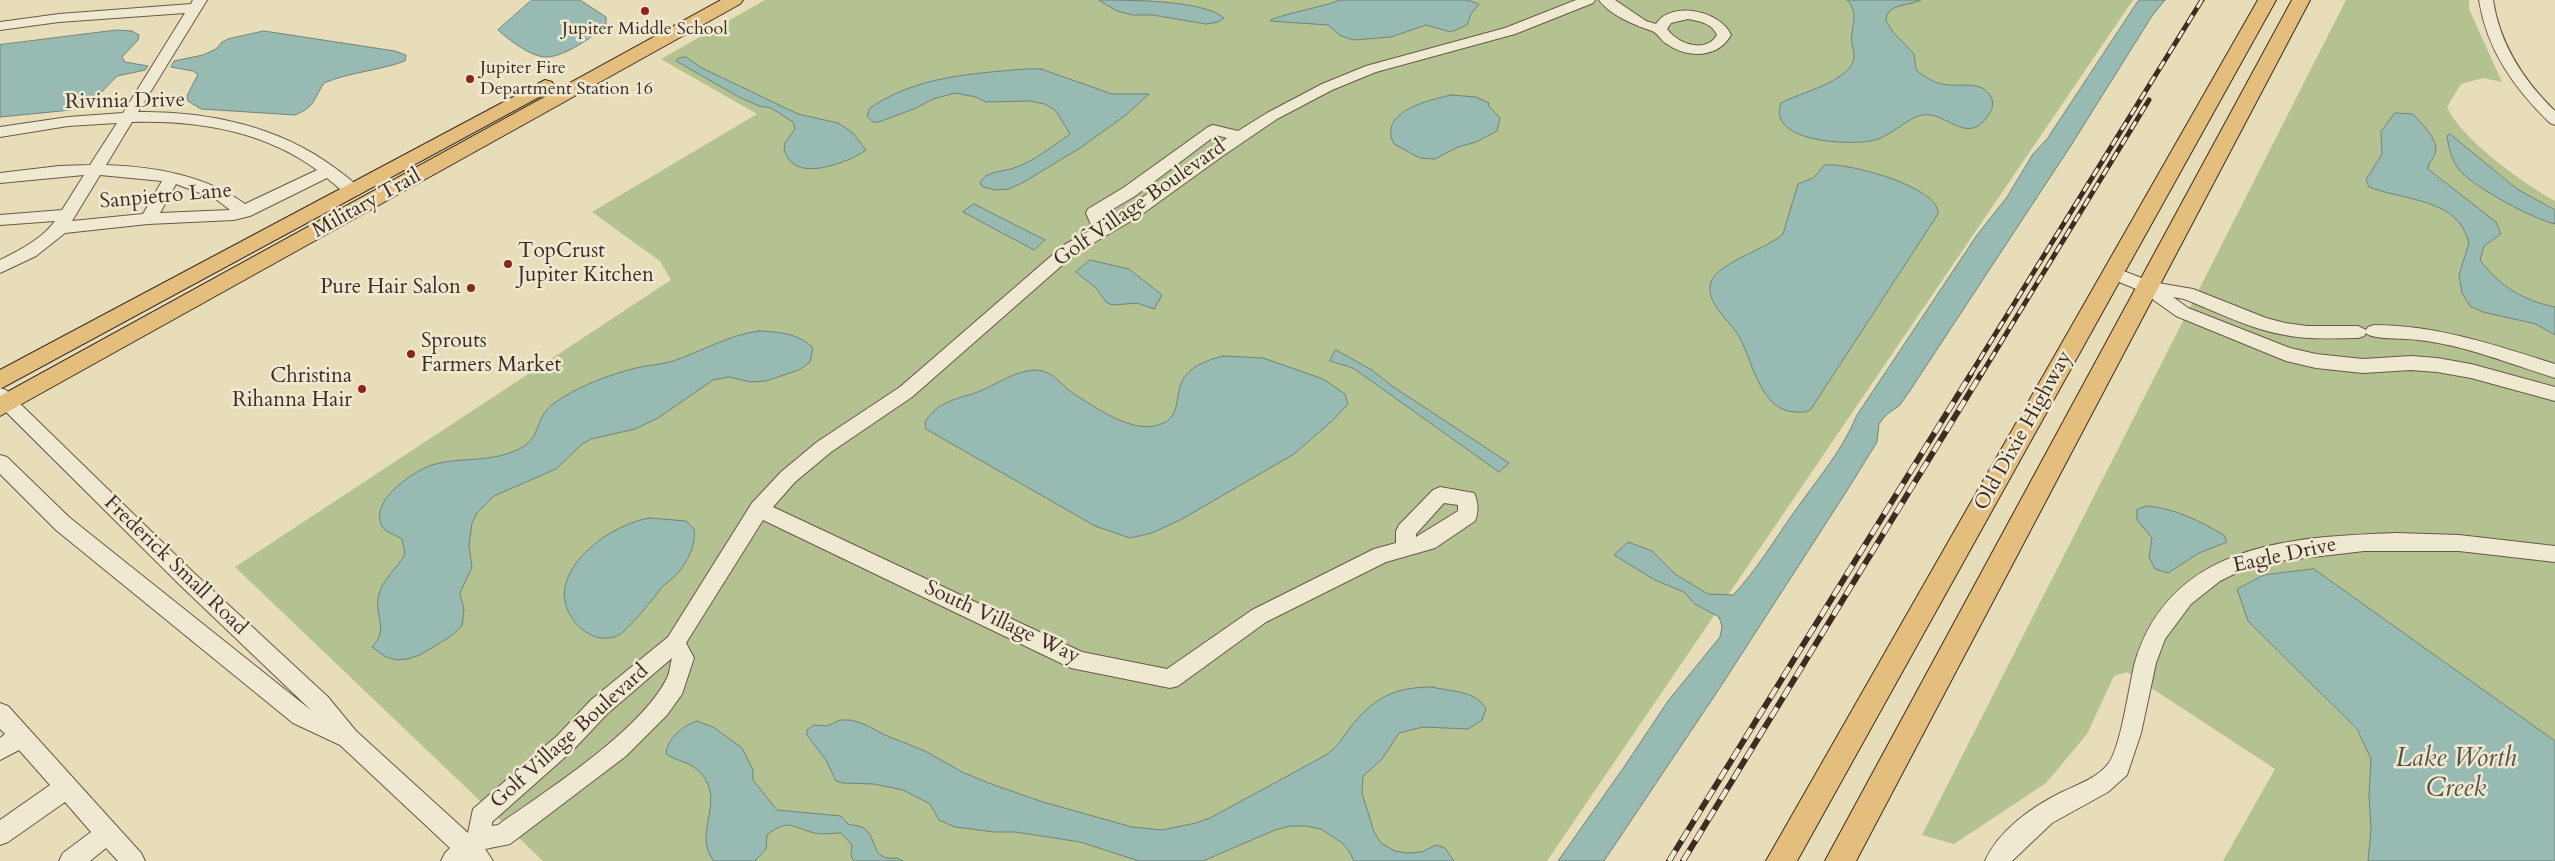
<!DOCTYPE html>
<html>
<head>
<meta charset="utf-8">
<style>
	body { margin:0 }
	canvas { display:block; background:#e7ddb9 }
</style>
</head>
<body>
<canvas width="2555" height="861"></canvas>
<script>
const context = document.querySelector('canvas').getContext('2d');
context.lineJoin = 'round';
function fill(path, color) {
  context.fillStyle = color;
  context.fill(path, 'evenodd');
}
function strokePath(path, color, width, dash) {
  context.strokeStyle = color;
  context.lineWidth = width;
  context.lineCap = dash ? 'butt' : 'round';
  context.setLineDash(dash || []);
  context.stroke(path);
}
function label(font, color, halo, rows, align = 'center') {
  context.font = font + ' Cardo,serif';
  context.lineWidth = 5;
  context.setLineDash([]);
  context.textBaseline = 'middle';
  context.strokeStyle = halo;
  context.fillStyle = color;
  for (const [text, x, y, turn = 0] of rows) {
    context.save();
    context.translate(x, y);
    context.rotate((+turn || 0) * Math.PI / 180);
    context.textAlign = isNaN(turn) ? turn : align;
    if (halo) context.strokeText(text, 0, 0);
    context.fillText(text, 0, 0);
    context.restore();
  }
}
fill(new Path2D(`
	M 765,0 L 2133,0 L 1547,861 L 543,861 L 235,567 L 671,280 L 660,261 L 592,212 L 757,114 L 661,59 Z
	M 2346,0 L 2469,0 L 2469,9 L 2502,82 L 2483,78 L 2461,84 L 2447,107 C 2462,140 2523,183 2555,201 L 2555,741 L 2314,570 L 2264,575 L 2237,589 L 2307,679 L 2357,730 L 2371,759 L 2369,795 L 2371,830 L 2368,861 L 2223,861 L 2275,769 L 2127,672 L 2114,676 L 2087,734 L 2046,783 L 1954,844 L 1922,835 Z`), '#b4c190');
const water = new Path2D(`
	M 532,0 L 580,0 L 606,17 L 606,24 C 595,36 563,58 545,57 C 530,56 509,40 498,30 Z
	M 1099,0 C 1128,0 1204,0 1224,18 L 1218,22 L 1206,24 L 1153,15 L 1133,15 L 1117,11 Z
	M 1340,0 L 1467,0 L 1479,4 L 1471,14 L 1467,25 L 1451,32 L 1426,25 L 1391,37 L 1354,40 L 1341,36 L 1328,25 L 1270,21 C 1273,16 1328,6 1340,0 Z
	M 1847,0 L 1921,0 C 1910,6 1886,3 1886,21 L 1893,32 L 1914,54 L 1916,70 C 1924,76 1932,82 1942,84 C 1958,88 1982,79 1991,97 C 1994,103 1993,108 1989,114 C 1968,148 1947,111 1922,115 C 1909,117 1892,135 1875,140 C 1853,146 1766,143 1781,103 C 1798,93 1854,81 1854,56 C 1854,48 1850,41 1852,33 C 1854,19 1857,11 1847,0 Z
	M 2139,0 L 2165,0 L 2152,16 L 2070,147 L 1911,389 L 1900,405 L 1886,415 L 1879,424 L 1877,442 L 1848,489 L 1721,686 L 1604,861 L 1558,861 L 1624,767 L 1668,701 L 1720,637 L 1722,626 L 1719,617 L 1695,604 L 1684,592 L 1655,580 L 1614,555 L 1628,542 L 1652,551 L 1675,574 L 1708,594 L 1733,595 C 1757,570 1774,540 1795,511 C 1818,478 1841,453 1857,415 L 1977,235 L 2007,197 L 2033,154 L 2047,139 Z
	M 117,30 L 132,31 L 139,35 L 138,40 L 122,57 L 125,62 L 148,66 L 145,70 L 117,76 L 94,100 L 71,110 L 0,117 L 0,45 Z
	M 264,31 L 395,51 L 406,55 L 405,61 C 378,71 350,72 324,83 C 313,100 315,107 295,115 L 201,109 L 188,101 L 187,96 L 198,74 L 193,71 L 171,67 L 174,61 L 203,55 L 216,49 L 222,42 L 228,39 Z
	M 686,57 L 702,68 L 798,114 L 838,123 L 853,133 L 866,150 C 851,161 806,179 790,161 C 788,159 786,154 784,151 L 785,143 L 795,129 L 793,122 L 771,108 L 759,106 L 739,97 L 676,61 L 679,58 Z
	M 1041,69 L 1112,94 L 1149,94 L 1126,115 L 1080,148 L 1024,182 L 1009,189 L 995,190 L 983,187 L 980,183 C 985,171 1002,172 1014,168 C 1033,162 1054,145 1070,134 L 1056,111 L 1045,104 L 1029,101 L 986,102 L 976,97 L 955,93 L 933,99 L 916,108 L 879,122 L 873,122 L 867,116 L 870,108 C 909,81 956,75 1002,71 C 1015,70 1028,68 1041,69 Z
	M 1451,95 L 1476,97 L 1489,103 L 1488,105 L 1500,118 L 1497,131 L 1476,142 L 1458,147 L 1435,159 L 1420,158 L 1394,144 C 1377,112 1429,100 1451,95 Z
	M 2395,113 L 2413,114 C 2425,128 2447,146 2429,163 L 2428,169 L 2496,222 L 2501,234 L 2484,246 L 2480,260 C 2499,286 2524,301 2555,307 L 2555,335 L 2536,324 L 2483,312 L 2470,306 L 2462,293 L 2459,275 L 2469,243 C 2467,238 2465,230 2461,225 C 2443,199 2397,198 2369,187 L 2366,180 L 2382,154 L 2381,132 Z
	M 2450,134 L 2517,189 L 2555,210 L 2555,224 C 2533,219 2476,188 2461,172 C 2452,162 2449,149 2447,136 Z
	M 1825,165 C 1846,162 1941,187 1938,214 L 1811,409 C 1806,413 1802,412 1796,412 C 1761,412 1753,363 1740,338 C 1731,321 1704,303 1711,282 C 1717,263 1769,248 1783,234 L 1798,184 L 1813,178 Z
	M 974,204 L 1045,240 L 1034,250 L 963,212 Z
	M 1090,260 L 1129,269 L 1162,295 L 1154,309 L 1137,303 L 1113,305 L 1107,303 L 1095,287 L 1076,272 Z
	M 759,331 C 779,332 798,333 813,348 L 810,362 L 799,370 L 766,381 L 751,382 L 729,377 L 713,380 L 658,418 L 635,429 L 591,439 L 581,445 L 556,469 L 494,496 L 477,513 L 472,523 L 469,545 L 472,567 L 460,593 L 464,610 L 462,626 L 451,636 L 420,655 L 408,659 L 397,660 L 386,657 L 372,647 C 389,630 375,617 378,598 C 381,580 397,569 405,554 L 402,539 C 397,536 389,533 385,530 C 363,505 413,471 432,465 C 462,456 490,464 521,448 C 542,436 534,419 553,404 C 576,387 608,375 636,368 C 648,365 661,365 673,361 C 703,351 728,335 759,331 Z
	M 1336,350 L 1372,370 L 1392,386 L 1509,463 L 1499,472 L 1353,368 L 1330,361 Z
	M 1223,356 L 1263,358 L 1323,379 L 1345,394 L 1348,404 L 1332,421 L 1294,454 L 1182,519 L 1152,533 L 1130,538 L 1095,526 L 926,429 L 925,423 C 933,405 954,399 972,394 C 992,388 1014,370 1036,370 C 1055,371 1062,387 1077,396 C 1096,408 1130,431 1154,426 C 1186,420 1171,393 1186,375 C 1195,364 1209,360 1223,356 Z
	M 2146,506 C 2175,508 2199,521 2224,535 L 2227,542 L 2199,553 L 2168,573 L 2155,569 L 2149,557 L 2152,538 L 2137,520 L 2137,510 Z
	M 650,518 L 686,521 L 694,529 C 697,545 685,567 674,577 C 670,581 666,583 662,587 C 656,596 626,632 619,635 C 591,649 559,615 565,587 C 572,553 617,523 650,518 Z
	M 2314,569 L 2555,741 L 2555,861 L 2368,861 L 2371,830 L 2369,795 L 2371,759 L 2357,729 L 2248,621 L 2237,589 L 2264,575 Z
	M 1432,687 C 1451,692 1476,690 1486,709 L 1482,720 L 1468,729 L 1423,727 L 1399,733 L 1382,759 L 1363,776 L 1362,793 L 1374,832 L 1381,843 L 1395,851 L 1407,853 L 1422,852 L 1436,845 L 1445,848 L 1454,861 L 1354,861 L 1349,851 L 1342,843 L 1321,829 L 1306,826 L 1290,826 L 1275,830 L 1203,861 L 1139,861 L 1080,842 L 1016,832 L 994,832 L 955,827 L 939,820 L 930,804 L 903,790 L 874,784 L 843,783 L 836,781 L 826,760 L 807,735 L 807,730 L 814,725 L 827,726 L 840,720 L 851,720 L 864,724 L 885,735 L 925,751 L 964,773 L 994,785 L 1043,802 L 1132,827 L 1162,830 L 1196,823 L 1210,818 L 1326,755 C 1336,748 1342,739 1349,729 C 1373,698 1394,687 1432,687 Z
	M 697,721 L 713,727 L 742,748 L 753,770 L 753,780 L 777,810 L 841,816 L 848,824 C 855,826 861,825 866,830 C 878,841 871,861 897,858 L 903,861 L 854,861 L 851,856 L 852,845 L 841,833 C 832,833 823,835 814,833 C 792,827 788,818 767,835 L 766,849 L 755,861 L 714,861 C 690,833 732,796 694,767 C 685,761 674,760 666,754 C 667,738 683,726 697,721 Z`);
fill(water, '#97bbb3');
strokePath(water, '#738279', 1);
const minor = new Path2D(`
	M 193,0 L 207,0 L 138,112 C 207,111 279,126 335,168 C 344,175 355,182 361,191 L 359,195 L 347,195 L 327,178 L 250,216 L 234,220 L 148,224 L 65,233 L 36,256 L 0,273 L 0,260 C 20,250 42,239 55,221 L 0,225 L 0,215 L 62,210 L 84,175 L 0,183 L 0,173 L 59,166 L 90,165 L 117,123 L 68,126 L 0,137 L 0,127 L 68,117 L 123,113 L 185,13 L 59,22 L 0,30 L 0,22 L 59,14 L 191,4 ZM 132,122 C 197,120 264,131 317,170 L 245,204 C 205,175 155,167 106,165 ZM 100,175 L 162,181 L 143,214 L 72,221 ZM 176,184 L 216,199 L 230,210 L 160,213 Z
	M 1576,0 L 1595,0 L 1593,3 L 1515,34 L 1376,72 L 1332,90 L 1277,119 L 1224,155 L 1138,217 L 1076,253 L 912,397 L 831,452 L 795,482 L 773,507 L 1082,652 L 1167,669 L 1252,610 L 1374,549 L 1396,543 L 1396,531 L 1399,525 L 1433,490 L 1440,487 L 1474,493 C 1478,501 1479,512 1475,521 L 1435,548 L 1386,562 L 1266,622 L 1178,686 L 1170,688 L 1071,668 L 763,520 L 686,643 L 694,658 L 682,694 L 667,715 L 626,756 L 510,844 L 485,849 L 493,861 L 441,861 L 445,853 L 450,848 L 340,745 L 293,723 L 56,530 L 0,474 L 0,455 L 7,457 L 70,518 L 312,711 L 180,585 L 0,406 L 0,388 L 6,390 L 194,573 L 328,697 L 356,731 L 468,833 L 473,809 L 557,736 L 591,700 L 668,637 L 752,503 L 781,472 L 817,442 L 900,387 L 1064,245 L 1093,229 L 1086,213 L 1088,209 L 1123,188 L 1208,127 L 1213,125 L 1238,131 L 1267,113 L 1322,84 L 1366,66 L 1505,28 ZM 1216,135 L 1227,138 L 1126,209 L 1106,221 L 1103,215 L 1135,196 ZM 1444,503 L 1458,505 L 1458,511 L 1416,537 L 1416,534 ZM 672,658 C 670,665 670,674 666,680 C 639,732 546,791 498,825 L 492,826 L 492,822 L 573,750 L 607,714 Z
	M 1599,0 L 1615,0 L 1646,21 L 1656,24 C 1671,0 1721,11 1731,35 C 1718,58 1688,59 1667,44 C 1661,41 1658,33 1652,31 C 1635,25 1611,16 1599,0 ZM 1688,19 C 1699,21 1712,23 1717,35 C 1706,54 1678,44 1667,29 L 1671,23 Z
	M 2479,0 L 2493,0 C 2500,45 2523,80 2555,111 L 2555,125 L 2550,123 C 2514,88 2487,50 2479,0 Z
	M 2113,267 L 2152,282 L 2193,289 L 2266,318 L 2285,323 L 2307,326 L 2358,326 L 2366,330 L 2368,327 L 2374,325 C 2437,325 2495,345 2555,364 L 2555,378 C 2510,364 2465,345 2418,340 C 2407,338 2372,340 2366,333 L 2364,336 L 2358,338 C 2334,338 2309,340 2285,335 C 2250,329 2217,312 2184,299 L 2173,297 L 2188,308 L 2290,348 L 2316,354 L 2363,359 L 2411,356 L 2437,358 L 2471,364 L 2555,387 L 2555,401 L 2471,378 L 2437,372 L 2411,370 L 2363,373 L 2316,368 L 2286,361 L 2176,316 L 2141,291 L 2107,277 L 2105,273 L 2107,269 Z
	M 2396,533 L 2459,535 L 2555,546 L 2555,562 L 2459,551 L 2364,551 L 2270,562 L 2246,568 L 2220,581 L 2191,604 L 2165,639 L 2156,663 L 2141,733 L 2127,775 L 2108,792 L 2052,823 L 2012,861 L 1985,861 C 1998,831 2032,807 2060,793 C 2076,785 2096,779 2108,764 C 2121,748 2129,685 2135,662 C 2171,543 2291,537 2396,533 Z
	M 0,703 L 8,706 L 141,853 L 145,861 L 118,861 L 106,848 L 90,861 L 59,861 L 63,853 L 91,832 L 65,802 L 8,842 L 0,845 L 0,820 L 50,785 L 19,750 L 0,760 L 0,738 L 5,734 L 0,729 Z`);
const major = new Path2D(`
	M 721,0 L 743,0 L 740,4 L 0,416 L 0,396 Z
	M 2258,0 L 2276,0 L 1797,861 L 1766,861 Z
	M 2292,0 L 2310,0 L 1856,861 L 1825,861 Z
	M 545,80 L 552,82 L 554,86 L 552,90 L 0,389 L 0,370 Z`);
strokePath(minor, '#685848', 2);
strokePath(major, '#3e2c23', 2);
fill(minor, '#efe9d2');
fill(major, '#e4be7c');
const railFar1 = new Path2D(`
	M 1970,375 L 2202,0
	M 1981,375 L 2149,100`);
const rail = new Path2D(`
	M 1669,861 L 1971,374
	M 1683,861 L 1981,374`);
strokePath(railFar1, '#3e2c23', 5);
strokePath(rail, '#3e2c23', 6);
strokePath(railFar1, '#efe9d2', 3, [9]);
strokePath(rail, '#efe9d2', 4.5, [12]);
for (const [x, y, r, color] of [
	[645,11,5,"#8f2418"],
	[470,79,5,"#8f2418"],
	[508,264,5,"#8f2418"],
	[471,288,5,"#8f2418"],
	[411,354,5,"#8f2418"],
	[362,389,5,"#8f2418"]
]) {
  const dot = new Path2D();
  dot.arc(x, y, r, 0, 2 * Math.PI);
  context.fillStyle = color;
  context.fill(dot);
  strokePath(dot, '#efe9d2', 2);
}
label('18px', '#3e2c23', '#efe9d2', [
	["Jupiter Middle School",645,30],
	["Jupiter Fire",480,69,"left"],
	["Department Station 16",480,90,"left"]
]);
label('21px', '#3e2c23', '#efe9d2', [
	["Rivinia Drive",125,102,-1],
	["Sanpietro Lane",166,197,-5],
	["Military Trail",367,204,-29],
	["Golf Village Boulevard",1140,204,-35],
	["Old Dixie Highway",2024,431,-61],
	["Eagle Drive",2285,556,-12],
	["Frederick Small Road",175,566,44],
	["South Village Way",1002,623,25],
	["Golf Village Boulevard",570,737,-42]
]);
label('21px', '#3e2c23', '#efe9d2', [
	["TopCrust",518,252],
	["Jupiter Kitchen",518,276],
	["Pure Hair Salon",461,288,"right"],
	["Sprouts",421,342],
	["Farmers Market",421,366],
	["Christina",352,377,"right"],
	["Rihanna Hair",352,401,"right"]
], 'left');
label('italic 26px', '#545047', '#efe9d2', [
	["Lake Worth",2456,760],
	["Creek",2456,790]
]);
</script>
</body>
</html>
